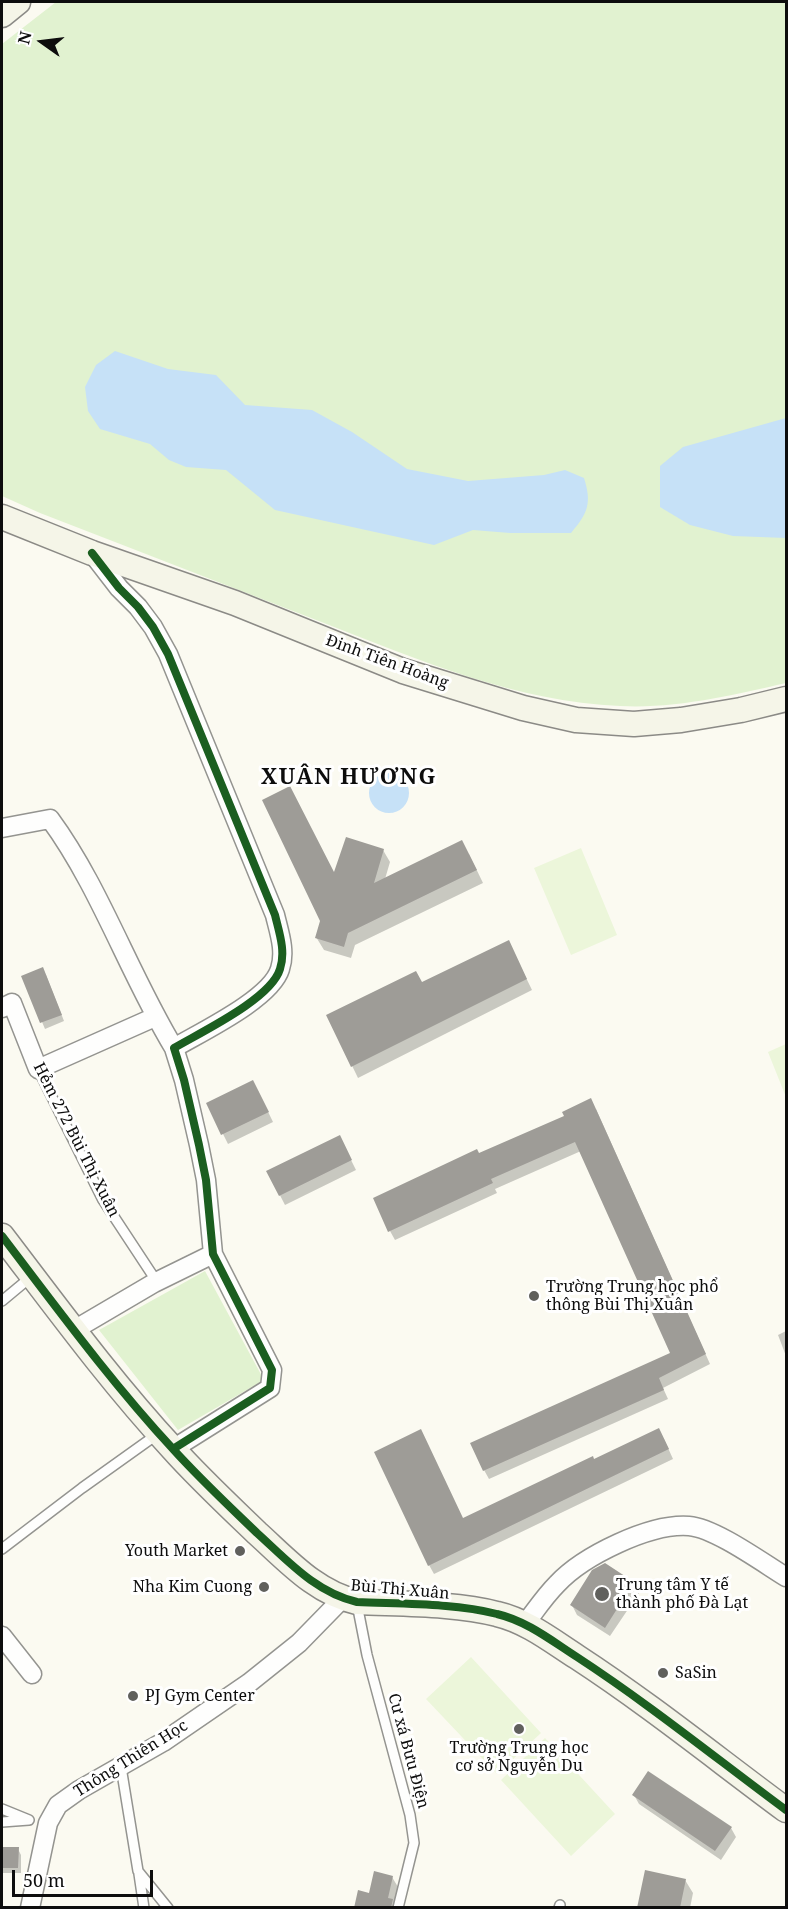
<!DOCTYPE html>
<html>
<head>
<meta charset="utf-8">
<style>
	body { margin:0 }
	#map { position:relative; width:788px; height:1909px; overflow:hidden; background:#fbfaf1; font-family:"Noto Serif",serif }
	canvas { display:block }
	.frame { position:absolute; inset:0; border:3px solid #0d0d0d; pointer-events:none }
	.north { position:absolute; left:12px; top:12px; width:60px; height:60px; -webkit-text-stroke:4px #fff; paint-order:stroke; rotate:284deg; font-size:16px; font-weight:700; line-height:24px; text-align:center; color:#0d0d0d }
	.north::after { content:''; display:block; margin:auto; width:21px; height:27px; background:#0d0d0d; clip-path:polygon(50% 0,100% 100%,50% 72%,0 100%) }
	.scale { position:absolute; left:12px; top:1870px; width:141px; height:27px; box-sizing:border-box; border:3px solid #0d0d0d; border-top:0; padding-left:8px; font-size:18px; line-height:21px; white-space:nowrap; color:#0d0d0d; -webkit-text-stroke:4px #fff; paint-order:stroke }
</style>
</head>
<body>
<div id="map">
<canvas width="788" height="1909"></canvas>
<div class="frame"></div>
<div class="north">N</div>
<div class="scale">50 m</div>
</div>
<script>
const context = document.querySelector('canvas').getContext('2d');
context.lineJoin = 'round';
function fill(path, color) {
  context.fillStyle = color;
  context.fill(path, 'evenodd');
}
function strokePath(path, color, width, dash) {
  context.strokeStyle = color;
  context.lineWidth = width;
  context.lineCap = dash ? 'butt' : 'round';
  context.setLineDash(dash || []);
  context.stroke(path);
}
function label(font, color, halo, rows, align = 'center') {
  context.font = font + ' "Noto Serif",serif';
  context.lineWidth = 6;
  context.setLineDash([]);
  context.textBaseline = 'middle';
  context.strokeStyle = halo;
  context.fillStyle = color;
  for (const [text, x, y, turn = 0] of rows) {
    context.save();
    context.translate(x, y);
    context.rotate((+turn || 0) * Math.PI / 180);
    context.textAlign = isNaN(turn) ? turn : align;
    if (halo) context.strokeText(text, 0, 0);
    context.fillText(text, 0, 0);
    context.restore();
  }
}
fill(new Path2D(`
	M 56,2 L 786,2 L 786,683 C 733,695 676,709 620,706 C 517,702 419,660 324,623 C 229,586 135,550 40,513 L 2,496 L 2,44 Z
	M 205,1271 L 264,1380 L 178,1430 L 99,1330 Z`), '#e1f2d0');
fill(new Path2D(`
	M 581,848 L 617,935 L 571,955 L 534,868 Z
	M 786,1044 L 786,1097 L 768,1052 Z
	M 471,1657 L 541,1733 L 497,1774 L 426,1699 Z
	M 545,1738 L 615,1814 L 571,1856 L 501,1780 Z`), '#ecf6da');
fill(new Path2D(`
	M 115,351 L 168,369 L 216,375 L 245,405 L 312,410 L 352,432 L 407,469 L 468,481 L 544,475 L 565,470 L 584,478 C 592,503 588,513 571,533 L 510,533 L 473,530 L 434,545 L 275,510 L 226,470 L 186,467 L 169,460 L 150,444 L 100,429 L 88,411 L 85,387 L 96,365 Z
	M 786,418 L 786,538 L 733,536 L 690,525 L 660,507 L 660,466 L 683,447 Z
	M369 793a20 20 0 1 1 40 0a20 20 0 1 1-40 0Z`), '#c6e1f7');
fill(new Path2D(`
	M 383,850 L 390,862 L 385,879 L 469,854 L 483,883 L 355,945 L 351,958 L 324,950 L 316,937 L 334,875 Z
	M 514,953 L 532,990 L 358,1078 L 328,1016 Z
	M 46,975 L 64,1021 L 45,1029 L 23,977 Z
	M 258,1091 L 273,1122 L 228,1144 L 208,1104 Z
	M 596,1109 L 710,1364 L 663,1388 L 668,1399 L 489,1479 L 484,1470 L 672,1354 L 581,1151 L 495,1189 L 497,1193 L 395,1240 L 390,1231 L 479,1155 Z
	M 344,1146 L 356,1170 L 285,1205 L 268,1172 Z
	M 786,1331 L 786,1356 L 778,1335 Z
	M 664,1439 L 673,1459 L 434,1574 L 429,1565 L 463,1520 Z
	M 633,1583 L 639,1593 L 610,1636 L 577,1615 L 572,1605 Z
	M 634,1795 L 731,1828 L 736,1837 L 721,1860 L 639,1804 Z
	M 2,1849 L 18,1849 L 21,1855 L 21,1873 L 2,1873 Z
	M 392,1877 L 398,1887 L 393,1908 L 355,1908 Z
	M 685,1880 L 693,1893 L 690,1908 L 639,1908 Z`), '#0003');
fill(new Path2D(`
	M 290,786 L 334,872 L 346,837 L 384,849 L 374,883 L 462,840 L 477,870 L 348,933 L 344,947 L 315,938 L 320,921 L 262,800 Z
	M 509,940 L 527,979 L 351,1067 L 326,1015 L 416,971 L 422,982 Z
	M 43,967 L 62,1015 L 40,1023 L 21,976 Z
	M 253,1080 L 269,1112 L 221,1135 L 206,1103 Z
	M 591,1098 L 706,1354 L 659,1378 L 664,1390 L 483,1471 L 470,1443 L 670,1353 L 575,1142 L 491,1179 L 493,1183 L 388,1232 L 373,1198 L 477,1149 L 479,1153 L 564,1116 L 562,1112 Z
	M 340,1135 L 352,1160 L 279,1196 L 266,1171 Z
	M 659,1428 L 669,1449 L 428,1566 L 374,1452 L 421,1429 L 463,1518 L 593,1456 L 594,1459 Z
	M 605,1563 L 634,1582 L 605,1628 L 570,1605 L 592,1570 Z
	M 648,1771 L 732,1827 L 715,1851 L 632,1795 Z
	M 2,1847 L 19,1847 L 18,1868 L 2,1868 Z
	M 645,1870 L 686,1879 L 680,1908 L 637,1908 Z
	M 374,1871 L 393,1876 L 388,1898 L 393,1899 L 391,1908 L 354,1908 L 358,1890 L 369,1893 Z`), '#9e9c97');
const lane = new Path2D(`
	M 38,1069 L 103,1200 L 157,1282
	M 2,1301 L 32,1276
	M 2,1549 L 82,1488 L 159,1433
	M 357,1604 L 367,1655 L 410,1815 L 414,1843 L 398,1908
	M 121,1767 L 138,1871 L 168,1908
	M 2,1809 L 29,1820 L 2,1822
	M 139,1874 L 144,1908
	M 559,1908 L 560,1905`);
const street = new Path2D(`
	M 92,553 L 119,588 L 138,607 L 153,627 L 168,654 L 275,915 C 279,932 286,951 280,969 C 271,999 201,1032 174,1048 L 184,1080 L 199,1145 L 206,1180 L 213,1254 L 272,1370 L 270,1388 L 173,1449
	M 2,828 L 50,819 C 100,887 129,974 174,1048
	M 2,1008 L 12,1003 L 38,1069 L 155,1017
	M 74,1330 L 154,1283 L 213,1254
	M 525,1624 C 535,1611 545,1596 557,1584 C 583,1556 650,1523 689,1526 C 715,1528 763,1563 786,1577
	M 2,1636 L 32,1674
	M 30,1908 L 48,1823 L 58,1805 L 79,1790 L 163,1742 L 249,1683 L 299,1643 L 342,1599`);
const secondary = new Path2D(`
	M 2,15 L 18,2
	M 2,517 L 92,553 L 235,603 L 403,671 L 523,708 L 576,720 L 634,724 L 681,720 L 741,710 L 786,699
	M 2,1236 C 57,1308 111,1382 173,1449 C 199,1478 229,1506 257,1533 C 287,1560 316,1593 357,1602 C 399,1604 456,1603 497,1614 C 527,1621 552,1641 577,1657 C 649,1704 717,1759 786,1810`);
strokePath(lane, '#949490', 12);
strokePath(street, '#949490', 21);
strokePath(secondary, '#8b8a86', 27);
strokePath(lane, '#fefefd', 9);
strokePath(street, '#fefefd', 18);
strokePath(secondary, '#f5f5e8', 24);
strokePath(new Path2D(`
	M 92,553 L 119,588 L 138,607 L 153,627 L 168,654 L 275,915 C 279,932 286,951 280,969 C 271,999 201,1032 174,1048 L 184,1080 L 199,1145 L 206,1180 L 213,1254 L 272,1370 L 270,1388 L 173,1449
	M 2,1236 C 57,1308 111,1382 173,1449 C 199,1478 229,1506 257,1533 C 287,1560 316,1593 357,1602 C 399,1604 456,1603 497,1614 C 527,1621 552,1641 577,1657 C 649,1704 717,1759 786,1810`), '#1b5e20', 8);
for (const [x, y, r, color] of [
	[534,1296,6,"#60605d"],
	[240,1551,6,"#60605d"],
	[264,1587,6,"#60605d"],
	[602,1594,8,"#60605d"],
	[663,1673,6,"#60605d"],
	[133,1696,6,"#60605d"],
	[519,1729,6,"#60605d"]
]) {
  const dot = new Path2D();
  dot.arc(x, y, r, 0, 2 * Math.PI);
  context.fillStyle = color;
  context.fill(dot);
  strokePath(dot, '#fff', 2);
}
label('16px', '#0d0d0d', '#fff', [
	["Đinh Tiên Hoàng",387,662,20],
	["Hẻm 272 Bùi Thị Xuân",76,1140,63],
	["Bùi Thị Xuân",400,1590,5],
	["Cư xá Bưu Điện",408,1751,75],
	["Thông Thiên Học",131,1759,-32]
]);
label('16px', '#0d0d0d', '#fff', [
	["Trường Trung học phổ",546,1287],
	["thông Bùi Thị Xuân",546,1305],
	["Youth Market",228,1551,"right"],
	["Trung tâm Y tế",616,1585],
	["thành phố Đà Lạt",616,1603],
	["Nha Kim Cuong",252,1587,"right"],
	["SaSin",675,1673],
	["PJ Gym Center",145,1696],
	["Trường Trung học",519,1748,"center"],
	["cơ sở Nguyễn Du",519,1766,"center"]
], 'left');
context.letterSpacing = '1.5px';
label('bold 22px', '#0d0d0d', '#fff', [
	["XUÂN HƯƠNG",349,778]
]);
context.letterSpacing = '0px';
</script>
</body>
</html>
